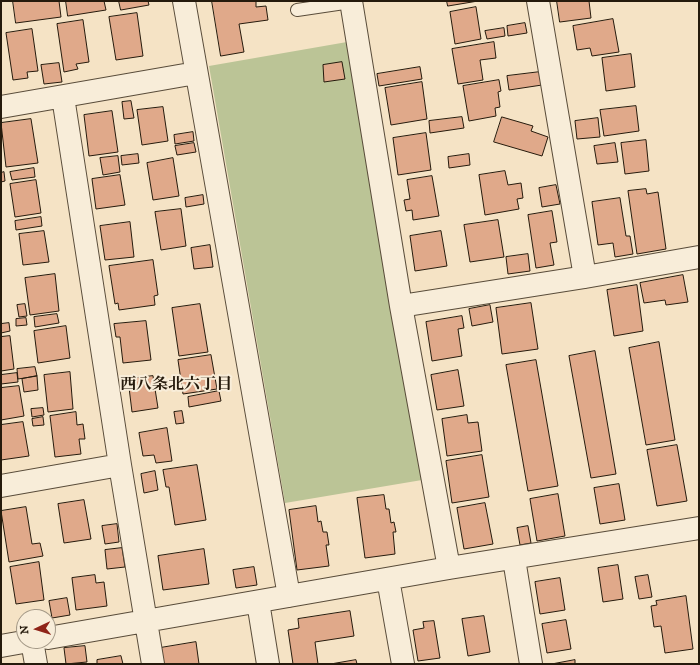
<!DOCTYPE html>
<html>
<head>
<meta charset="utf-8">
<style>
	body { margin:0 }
	#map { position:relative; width:700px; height:665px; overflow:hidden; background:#f5e3c5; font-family:"IM FELL DW Pica",serif }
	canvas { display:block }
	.frame { position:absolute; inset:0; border:2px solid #251a0c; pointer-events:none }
	.north { position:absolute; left:16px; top:609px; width:40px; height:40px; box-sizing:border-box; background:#f8edd9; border:1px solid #a49987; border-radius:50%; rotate:266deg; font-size:11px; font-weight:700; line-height:16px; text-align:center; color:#251a0c }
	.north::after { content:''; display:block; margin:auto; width:14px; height:18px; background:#8f2418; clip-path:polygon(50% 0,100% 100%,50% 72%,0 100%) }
</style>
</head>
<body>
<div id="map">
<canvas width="700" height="665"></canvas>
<div class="frame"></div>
<div class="north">N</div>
</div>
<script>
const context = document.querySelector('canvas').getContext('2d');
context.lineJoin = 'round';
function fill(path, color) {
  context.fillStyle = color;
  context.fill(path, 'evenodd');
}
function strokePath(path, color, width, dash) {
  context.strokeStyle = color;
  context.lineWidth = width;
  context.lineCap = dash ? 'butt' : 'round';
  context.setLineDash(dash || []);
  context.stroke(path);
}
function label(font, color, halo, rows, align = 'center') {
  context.font = font + ' "IM FELL DW Pica","Noto Serif JP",serif';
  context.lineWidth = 4;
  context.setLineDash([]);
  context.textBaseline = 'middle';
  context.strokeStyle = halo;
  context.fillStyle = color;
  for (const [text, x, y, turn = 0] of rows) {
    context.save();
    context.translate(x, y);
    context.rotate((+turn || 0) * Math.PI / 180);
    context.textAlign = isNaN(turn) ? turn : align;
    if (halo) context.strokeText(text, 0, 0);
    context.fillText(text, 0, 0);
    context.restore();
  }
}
fill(new Path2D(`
	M 347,42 L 422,480 L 285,503 L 209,66 Z`), '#bbc496');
const building = new Path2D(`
	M 13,1 L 59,1 L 61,17 L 16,23 Z
	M 66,1 L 104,1 L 106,10 L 68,16 Z
	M 119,1 L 148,1 L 149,5 L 121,10 Z
	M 212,1 L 256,1 L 256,7 L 266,6 L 268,20 L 239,24 L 244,52 L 221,56 Z
	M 447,1 L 478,1 L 448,6 Z
	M 557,1 L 589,1 L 591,18 L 560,22 Z
	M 476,7 L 481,39 L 455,44 L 450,12 Z
	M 137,13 L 143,56 L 116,60 L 109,17 Z
	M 613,19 L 619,52 L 592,56 L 590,48 L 577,50 L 573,26 Z
	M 83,20 L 89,62 L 76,64 L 78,69 L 64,72 L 57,24 Z
	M 525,23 L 527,33 L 508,36 L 507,26 Z
	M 504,28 L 505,36 L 487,39 L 485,31 Z
	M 32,29 L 38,71 L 27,72 L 28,78 L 13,80 L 6,33 Z
	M 494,42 L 496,58 L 480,60 L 483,80 L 458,84 L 452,49 Z
	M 631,54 L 635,87 L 606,91 L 602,58 Z
	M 342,62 L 345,79 L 324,82 L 323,65 Z
	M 59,63 L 62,82 L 44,84 L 41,65 Z
	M 420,67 L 422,79 L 379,86 L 377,74 Z
	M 540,72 L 542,85 L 509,90 L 507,76 Z
	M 499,80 L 501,91 L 498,92 L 500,107 L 495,108 L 496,116 L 469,121 L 463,86 Z
	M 422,82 L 427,119 L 391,125 L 385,88 Z
	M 131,101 L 134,118 L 124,119 L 122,102 Z
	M 636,106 L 639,131 L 604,136 L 600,110 Z
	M 163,107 L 168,141 L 142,145 L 137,110 Z
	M 112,111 L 118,152 L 89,156 L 84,115 Z
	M 462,117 L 464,128 L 430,133 L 429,121 Z
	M 502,117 L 533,126 L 531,131 L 548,137 L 542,156 L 494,142 Z
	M 598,118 L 600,137 L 577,139 L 575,121 Z
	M 31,119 L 38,163 L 6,167 L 1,123 Z
	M 193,132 L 194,141 L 175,144 L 174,135 Z
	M 426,133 L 431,170 L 398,175 L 393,138 Z
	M 646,140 L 649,171 L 625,174 L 621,143 Z
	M 194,143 L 196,152 L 177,155 L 175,146 Z
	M 615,143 L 618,162 L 597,164 L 594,146 Z
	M 138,154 L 139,163 L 122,165 L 121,156 Z
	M 469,154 L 470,165 L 449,168 L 448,157 Z
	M 118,156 L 120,172 L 103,175 L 100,158 Z
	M 173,158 L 179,196 L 153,200 L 147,163 Z
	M 34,168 L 35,177 L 12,180 L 10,172 Z
	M 505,171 L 508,185 L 521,183 L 523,198 L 517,199 L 519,209 L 485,215 L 479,175 Z
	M 4,172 L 5,181 L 1,182 L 1,173 Z
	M 120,175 L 125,205 L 96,209 L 92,179 Z
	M 432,176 L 439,216 L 413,220 L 412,210 L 406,211 L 404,200 L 410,199 L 407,180 Z
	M 36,180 L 41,213 L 15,217 L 10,184 Z
	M 556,185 L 560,204 L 542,207 L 539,188 Z
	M 646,189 L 647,194 L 658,192 L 666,249 L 637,254 L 628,191 Z
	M 203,195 L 204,204 L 186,207 L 185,198 Z
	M 620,198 L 626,236 L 630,236 L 633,254 L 615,257 L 613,243 L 598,245 L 592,202 Z
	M 181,209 L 186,246 L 161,250 L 155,212 Z
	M 552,211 L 557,242 L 550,243 L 554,265 L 536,268 L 528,215 Z
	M 41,217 L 42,226 L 16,230 L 15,221 Z
	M 498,220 L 504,257 L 470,262 L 464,225 Z
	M 130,222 L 134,257 L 105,260 L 100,226 Z
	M 44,231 L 49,262 L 23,265 L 19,234 Z
	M 441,231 L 447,266 L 415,271 L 410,236 Z
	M 210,245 L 213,267 L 194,269 L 191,248 Z
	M 528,254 L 530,271 L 508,274 L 506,257 Z
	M 153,260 L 158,295 L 154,296 L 155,305 L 119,310 L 118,303 L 115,304 L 109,266 Z
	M 55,274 L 59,311 L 30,315 L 25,278 Z
	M 683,275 L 688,302 L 666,305 L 665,300 L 644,303 L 640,283 Z
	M 637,285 L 643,331 L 614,336 L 607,290 Z
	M 531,303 L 538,349 L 502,354 L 496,308 Z
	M 25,304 L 27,316 L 19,317 L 17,305 Z
	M 200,304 L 208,352 L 179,356 L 172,308 Z
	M 490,305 L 493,322 L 472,326 L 469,309 Z
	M 57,314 L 59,323 L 35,327 L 34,317 Z
	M 462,316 L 464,328 L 458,329 L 462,356 L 432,361 L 426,322 Z
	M 26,318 L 27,325 L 16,326 L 16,319 Z
	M 146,321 L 151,360 L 123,363 L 120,337 L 116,337 L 114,324 Z
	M 9,323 L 10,331 L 1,333 L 1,324 Z
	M 66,326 L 70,358 L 38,363 L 34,331 Z
	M 10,336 L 14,369 L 1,371 L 1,337 Z
	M 659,342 L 675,440 L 646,445 L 629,348 Z
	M 595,351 L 616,474 L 591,478 L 569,356 Z
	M 211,355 L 217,389 L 183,394 L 178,360 Z
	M 536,360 L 558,486 L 528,491 L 506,365 Z
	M 35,367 L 37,376 L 18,379 L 17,369 Z
	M 458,370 L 464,406 L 437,410 L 431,375 Z
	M 70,372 L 73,409 L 48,412 L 44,375 Z
	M 17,373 L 18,382 L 1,384 L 1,375 Z
	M 37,376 L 38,390 L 24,392 L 22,379 Z
	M 153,376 L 158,408 L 132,412 L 128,379 Z
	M 19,386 L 24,416 L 1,420 L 1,388 Z
	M 219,391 L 221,401 L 189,407 L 188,397 Z
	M 43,408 L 44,415 L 32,417 L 31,409 Z
	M 182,411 L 184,423 L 176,424 L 174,412 Z
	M 76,412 L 77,425 L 83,424 L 85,439 L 79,439 L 81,454 L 55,457 L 50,416 Z
	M 467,415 L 468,423 L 478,422 L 482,451 L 447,456 L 442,419 Z
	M 43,417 L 44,425 L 33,426 L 32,419 Z
	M 23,422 L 29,456 L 1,460 L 1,425 Z
	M 167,428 L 172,461 L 156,463 L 154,455 L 143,456 L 139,433 Z
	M 677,445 L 687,501 L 657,506 L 647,450 Z
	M 482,455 L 489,497 L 452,503 L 446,461 Z
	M 197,465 L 206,520 L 175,525 L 169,487 L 166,487 L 163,470 Z
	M 155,471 L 158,490 L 144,493 L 141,474 Z
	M 619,484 L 625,520 L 600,524 L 594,488 Z
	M 558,494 L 565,536 L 537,541 L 530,499 Z
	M 384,495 L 386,509 L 389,509 L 391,523 L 394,522 L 396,532 L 393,532 L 395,554 L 365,558 L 357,498 Z
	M 84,500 L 91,539 L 64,543 L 58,504 Z
	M 485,503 L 493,544 L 464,549 L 457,508 Z
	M 316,506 L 318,522 L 321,521 L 323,532 L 327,532 L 329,545 L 326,545 L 329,566 L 297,570 L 289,510 Z
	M 26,507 L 32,544 L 40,543 L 43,556 L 9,562 L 1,511 Z
	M 117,524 L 119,542 L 105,544 L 102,526 Z
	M 528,526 L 531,543 L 520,545 L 517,528 Z
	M 122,548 L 125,567 L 107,569 L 105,550 Z
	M 204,549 L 209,584 L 163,590 L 158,556 Z
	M 39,562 L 44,600 L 16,604 L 10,567 Z
	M 618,565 L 623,599 L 603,602 L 598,568 Z
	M 254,567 L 257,585 L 236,588 L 233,570 Z
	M 95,575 L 96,583 L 104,582 L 107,606 L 76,610 L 72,578 Z
	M 648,575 L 652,597 L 639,599 L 635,577 Z
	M 560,578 L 565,610 L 540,614 L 535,582 Z
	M 686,596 L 693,649 L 665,653 L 661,626 L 654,627 L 651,606 L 657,605 L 656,601 Z
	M 67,598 L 70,615 L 52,618 L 49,601 Z
	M 350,611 L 354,636 L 315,642 L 318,664 L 293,664 L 288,630 L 299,628 L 298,619 Z
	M 484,616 L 490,652 L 468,656 L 462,619 Z
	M 566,620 L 571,649 L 547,653 L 542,624 Z
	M 434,621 L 440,658 L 418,661 L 413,630 L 424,628 L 423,622 Z
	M 196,642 L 199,664 L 162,664 L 160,648 Z
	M 85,646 L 87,662 L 66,664 L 64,648 Z
	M 121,656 L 123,664 L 97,664 L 97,660 Z
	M 356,660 L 357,664 L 331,664 Z
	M 575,660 L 575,664 L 552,664 Z`);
fill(building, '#e0a98a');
strokePath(building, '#251a0c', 1);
const lane = new Path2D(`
	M 297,10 L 351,2`);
const street = new Path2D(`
	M 184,1 L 289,596
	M 351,1 L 401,306 L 449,568
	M 538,1 L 585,277
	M 63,97 L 120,465 L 153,664
	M 1,107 L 196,73
	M 401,306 L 585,277 L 699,257
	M 1,486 L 120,465
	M 514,559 L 531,664
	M 388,579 L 403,664
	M 258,602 L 268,664
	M 48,638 L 449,568 L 699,528
	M 32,641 L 36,664
	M 1,646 L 29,641`);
strokePath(lane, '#594c3a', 14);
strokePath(street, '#594c3a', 24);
strokePath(lane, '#f8edd9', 12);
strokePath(street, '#f8edd9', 22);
label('bold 16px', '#251a0c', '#f8edd9', [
	["西八条北六丁目",176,386]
]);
</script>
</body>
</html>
